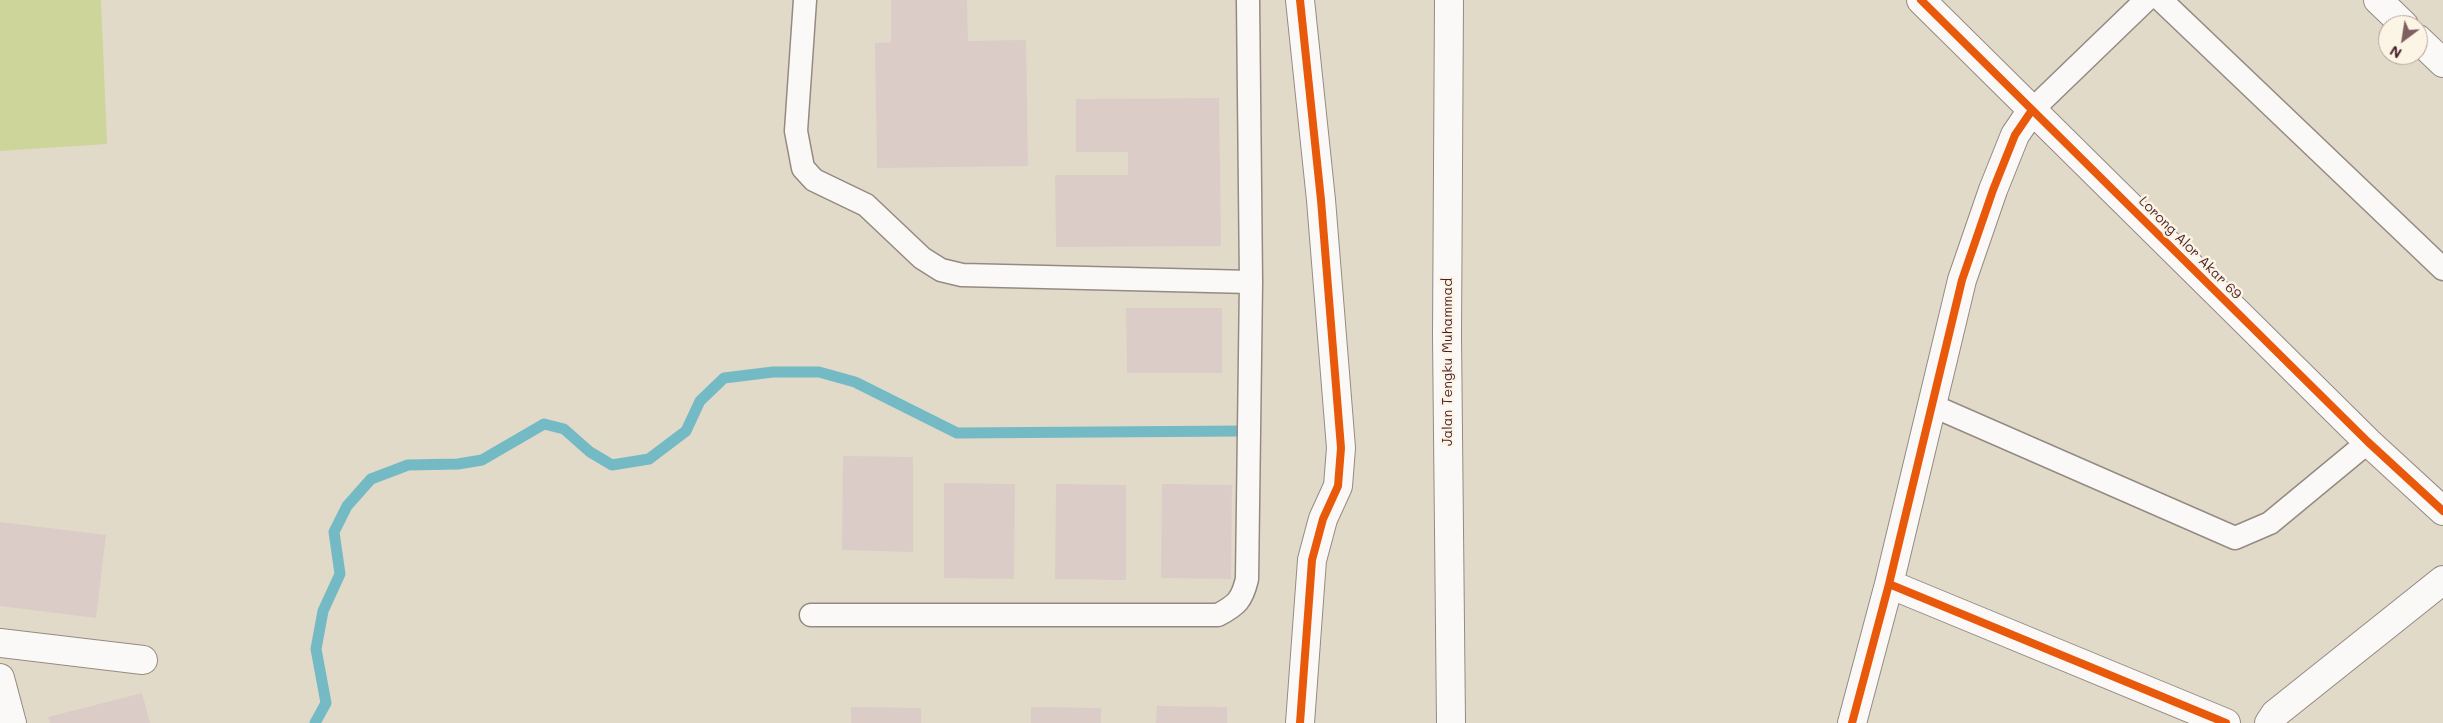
<!DOCTYPE html>
<html>
<head>
<meta charset="utf-8">
<style>
	body { margin:0 }
	#map { position:relative; width:2443px; height:723px; overflow:hidden; background:#e2dac8; font-family:Mali,sans-serif }
	canvas { display:block }
	.north { position:absolute; left:2378px; top:15px; width:50px; height:50px; box-sizing:border-box; background:#fcf5e5; border:1px solid #b59f9b; border-radius:50%; rotate:211deg; font-size:14px; font-weight:700; line-height:20px; text-align:center; color:#4a1f2b }
	.north::after { content:''; display:block; margin:auto; width:18px; height:22px; background:#7f6062; clip-path:polygon(50% 0,100% 100%,50% 72%,0 100%) }
</style>
</head>
<body>
<div id="map">
<canvas width="2443" height="723"></canvas>
<div class="north">N</div>
</div>
<script>
const context = document.querySelector('canvas').getContext('2d');
context.lineJoin = 'round';
function fill(path, color) {
  context.fillStyle = color;
  context.fill(path, 'evenodd');
}
function strokePath(path, color, width, dash) {
  context.strokeStyle = color;
  context.lineWidth = width;
  context.lineCap = dash ? 'butt' : 'round';
  context.setLineDash(dash || []);
  context.stroke(path);
}
function label(font, color, halo, rows, align = 'center') {
  context.font = font + ' Mali,sans-serif';
  context.lineWidth = 5;
  context.setLineDash([]);
  context.textBaseline = 'middle';
  context.strokeStyle = halo;
  context.fillStyle = color;
  for (const [text, x, y, turn = 0] of rows) {
    context.save();
    context.translate(x, y);
    context.rotate((+turn || 0) * Math.PI / 180);
    context.textAlign = isNaN(turn) ? turn : align;
    if (halo) context.strokeText(text, 0, 0);
    context.fillText(text, 0, 0);
    context.restore();
  }
}
fill(new Path2D(`
	M 0,0 L 101,0 L 107,144 L 0,151 Z`), '#ced59a');
strokePath(new Path2D(`
	M 315,723 L 326,703 L 316,649 L 323,611 L 340,574 L 334,532 L 347,506 L 371,479 L 408,465 L 458,464 L 482,460 L 544,424 L 564,429 L 590,452 L 612,465 L 649,459 L 686,431 L 700,401 L 724,378 L 773,372 L 819,372 L 855,382 L 957,433 L 1242,431`), '#74bac5', 11);
fill(new Path2D(`
	M 891,0 L 967,0 L 968,41 L 1026,40 L 1028,166 L 877,168 L 875,43 L 891,42 Z
	M 1219,98 L 1221,246 L 1056,247 L 1055,175 L 1128,175 L 1128,152 L 1076,152 L 1076,99 Z
	M 1126,308 L 1222,308 L 1222,373 L 1127,373 Z
	M 843,456 L 913,457 L 913,552 L 842,550 Z
	M 944,483 L 1015,484 L 1014,579 L 944,578 Z
	M 1056,484 L 1126,485 L 1126,580 L 1055,579 Z
	M 1162,484 L 1232,485 L 1231,579 L 1161,578 Z
	M 0,522 L 106,535 L 96,618 L 0,606 Z
	M 142,693 L 150,723 L 50,723 L 48,717 Z
	M 1157,706 L 1227,707 L 1227,723 L 1156,723 Z
	M 851,707 L 921,708 L 921,723 L 851,723 Z
	M 1031,707 L 1101,708 L 1101,723 L 1031,723 Z`), '#dcccc7');
const lane = new Path2D(`
	M 805,0 L 796,131 L 803,168 L 814,180 L 866,205 L 922,258 L 941,270 L 962,275 L 1251,282
	M 2161,0 L 2443,269
	M 2032,110 L 2146,0
	M 1931,405 L 2235,538 L 2270,523 L 2368,442
	M 811,615 L 1218,615 C 1237,605 1242,600 1247,579 L 1251,282 L 1248,0`);
const street = new Path2D(`
	M 1300,0 L 1321,200 L 1341,448 L 1338,486 L 1323,519 L 1312,560 L 1300,723
	M 1921,0 L 2368,442 L 2443,511
	M 2378,0 L 2404,25
	M 2418,39 L 2443,63
	M 1889,584 L 2226,723
	M 0,643 L 143,660
	M 0,678 L 12,723
	M 1852,723 L 1889,584 L 1962,280 L 1993,190 L 2015,135 L 2032,110
	M 2269,723 L 2275,714 L 2443,580`);
const secondary = new Path2D(`
	M 1449,0 L 1447,336 L 1451,723`);
strokePath(lane, '#958a83', 25);
strokePath(street, '#958a83', 30);
strokePath(secondary, '#958a83', 30);
strokePath(lane, '#fbf9f7', 22);
strokePath(street, '#fbf9f7', 28);
strokePath(secondary, '#fbf9f7', 28);
strokePath(new Path2D(`
	M 1300,0 L 1321,200 L 1341,448 L 1338,486 L 1323,519 L 1312,560 L 1300,723
	M 1921,0 L 2368,442 L 2443,511
	M 1889,584 L 2226,723
	M 1852,723 L 1889,584 L 1962,280 L 1993,190 L 2015,135 L 2032,110`), '#e8590c', 8);
label('14px', '#4a1f2b', '#fcf5e5', [
	["Lorong Alor Akar 69",2190,248,45],
	["Jalan Tengku Muhammad",1448,362,-90]
]);
</script>
</body>
</html>
